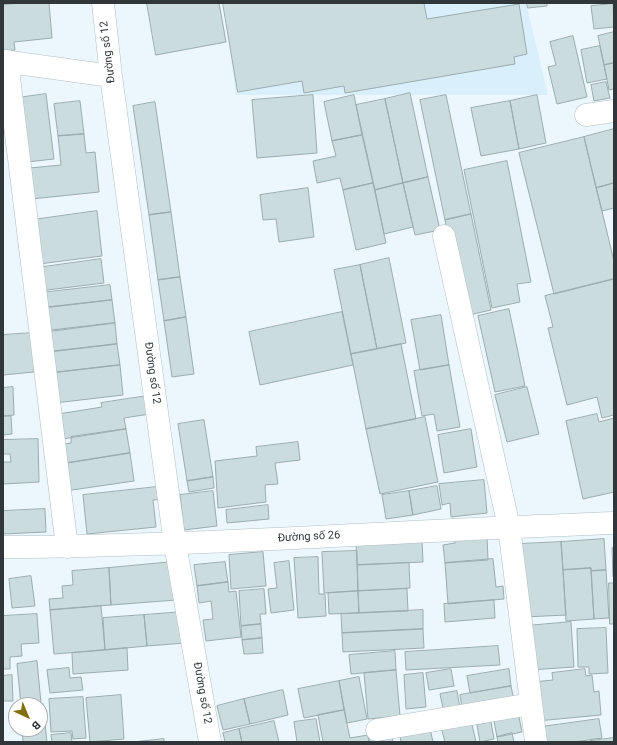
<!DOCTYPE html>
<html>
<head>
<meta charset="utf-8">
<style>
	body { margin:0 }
	#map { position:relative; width:617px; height:745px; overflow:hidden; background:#ebf7fd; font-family:Roboto,sans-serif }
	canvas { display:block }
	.frame { position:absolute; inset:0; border:4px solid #303639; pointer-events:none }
	.north { position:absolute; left:8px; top:697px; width:40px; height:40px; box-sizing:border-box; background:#fff; border:1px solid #acafb0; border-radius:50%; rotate:136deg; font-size:11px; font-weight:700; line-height:16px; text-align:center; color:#303639 }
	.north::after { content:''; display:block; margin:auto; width:14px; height:18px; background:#816f0c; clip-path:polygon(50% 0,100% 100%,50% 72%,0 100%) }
</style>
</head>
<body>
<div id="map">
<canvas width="617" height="745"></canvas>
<div class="frame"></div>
<div class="north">B</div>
</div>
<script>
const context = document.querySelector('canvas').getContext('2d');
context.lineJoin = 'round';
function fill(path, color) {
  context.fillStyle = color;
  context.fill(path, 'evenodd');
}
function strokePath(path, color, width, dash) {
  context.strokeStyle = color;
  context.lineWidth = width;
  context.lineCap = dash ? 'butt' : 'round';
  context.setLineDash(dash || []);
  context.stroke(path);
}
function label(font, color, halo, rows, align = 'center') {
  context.font = font + ' Roboto,sans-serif';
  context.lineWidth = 3.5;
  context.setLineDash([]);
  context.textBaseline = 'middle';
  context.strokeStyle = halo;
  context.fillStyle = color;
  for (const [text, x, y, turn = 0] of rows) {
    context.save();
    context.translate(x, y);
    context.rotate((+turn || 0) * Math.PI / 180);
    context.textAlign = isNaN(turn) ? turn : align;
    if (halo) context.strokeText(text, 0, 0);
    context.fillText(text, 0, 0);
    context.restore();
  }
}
fill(new Path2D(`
	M 224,3 L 526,3 L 548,95 L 236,95 Z`), '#d9f0fc');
const building = new Path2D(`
	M 21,3 L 49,3 L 52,38 L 14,42 L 15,50 L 3,51 L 3,5 Z
	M 147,3 L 219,3 L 226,42 L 156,55 Z
	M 223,3 L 424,3 L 427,19 L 519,4 L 527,54 L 514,57 L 515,64 L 345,93 L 344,86 L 304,93 L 302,81 L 238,92 Z
	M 527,3 L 547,3 L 547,6 L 528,8 Z
	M 613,4 L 614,27 L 594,29 L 591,6 Z
	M 614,32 L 614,63 L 604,65 L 598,36 Z
	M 573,36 L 587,97 L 557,104 L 548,67 L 556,65 L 550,42 Z
	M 600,46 L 607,79 L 587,83 L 581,50 Z
	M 614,63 L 614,89 L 609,90 L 604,65 Z
	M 606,82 L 610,98 L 594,101 L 591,85 Z
	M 410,93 L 428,177 L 403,183 L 385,99 Z
	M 46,94 L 54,159 L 18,163 L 10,99 Z
	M 313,95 L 317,153 L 257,158 L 252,100 Z
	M 354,95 L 362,135 L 332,141 L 324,102 Z
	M 446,95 L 471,214 L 445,220 L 420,100 Z
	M 537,95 L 546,143 L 519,149 L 510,101 Z
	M 385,99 L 403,183 L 375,190 L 356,105 Z
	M 80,101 L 84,134 L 58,136 L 54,104 Z
	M 510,101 L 519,149 L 481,156 L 471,108 Z
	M 155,102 L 171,212 L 149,215 L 133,106 Z
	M 614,129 L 614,183 L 596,188 L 584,137 Z
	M 84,134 L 86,153 L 95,152 L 99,192 L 22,200 L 19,169 L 61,165 L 58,136 Z
	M 362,135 L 373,183 L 343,190 L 340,178 L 317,183 L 313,161 L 336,156 L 332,141 Z
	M 584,137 L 614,261 L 614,279 L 554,294 L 519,153 Z
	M 507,161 L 531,282 L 517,284 L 520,302 L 492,308 L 464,170 Z
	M 428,177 L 440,230 L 415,235 L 403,183 Z
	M 373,183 L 386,243 L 356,250 L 343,190 Z
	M 403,183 L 413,227 L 384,234 L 375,190 Z
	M 614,183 L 614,208 L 602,211 L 596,188 Z
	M 308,188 L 314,237 L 279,242 L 276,219 L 263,220 L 260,195 Z
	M 97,211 L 102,256 L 31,265 L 25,221 Z
	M 171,212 L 180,277 L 158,280 L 149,215 Z
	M 471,214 L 491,310 L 465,316 L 445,220 Z
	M 389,258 L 406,343 L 377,349 L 360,265 Z
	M 101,259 L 104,283 L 39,291 L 36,268 Z
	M 360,265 L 377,349 L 351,354 L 334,270 Z
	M 180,277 L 186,317 L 164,321 L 158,280 Z
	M 614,279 L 614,415 L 602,418 L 597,397 L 567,405 L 548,328 L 553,327 L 545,296 Z
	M 110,285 L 112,300 L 42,308 L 40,293 Z
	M 112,300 L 115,323 L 45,332 L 42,308 Z
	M 509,309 L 525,386 L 495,392 L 478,316 Z
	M 342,312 L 353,365 L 260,385 L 249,332 Z
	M 441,315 L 449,365 L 420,370 L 411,320 Z
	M 186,317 L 194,374 L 172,377 L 164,321 Z
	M 115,323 L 117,344 L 41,353 L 38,332 Z
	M 32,333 L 34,372 L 3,375 L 3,335 Z
	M 117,344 L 120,365 L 51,373 L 48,352 Z
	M 401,344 L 416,419 L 366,429 L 351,354 Z
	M 120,365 L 123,395 L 55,403 L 51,373 Z
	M 449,365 L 460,427 L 437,431 L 434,414 L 422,416 L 414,371 Z
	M 13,387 L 14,415 L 3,416 L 3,388 Z
	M 527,387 L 539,434 L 507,442 L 495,395 Z
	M 147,396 L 150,414 L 124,418 L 126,429 L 50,441 L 46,416 L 102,407 L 101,403 Z
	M 597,414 L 599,422 L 614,418 L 614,492 L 583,499 L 566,421 Z
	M 3,416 L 11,416 L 12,434 L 3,435 Z
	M 425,417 L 438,482 L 380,494 L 366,429 Z
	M 204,420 L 213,477 L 187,481 L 178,424 Z
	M 126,429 L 130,453 L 61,464 L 58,445 L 71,443 L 71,437 Z
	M 471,429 L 477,467 L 444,473 L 438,435 Z
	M 38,439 L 39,482 L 3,484 L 3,462 L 11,462 L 10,454 L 3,454 L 3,440 Z
	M 298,442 L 300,460 L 275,463 L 278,484 L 265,485 L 266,502 L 218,508 L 215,461 L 257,456 L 256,447 Z
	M 130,453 L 134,481 L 65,491 L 61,464 Z
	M 213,477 L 214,488 L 189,492 L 187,481 Z
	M 484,480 L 487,513 L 451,517 L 450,503 L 442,505 L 439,484 Z
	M 166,486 L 167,499 L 153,500 L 156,527 L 87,534 L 83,495 Z
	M 437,486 L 441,509 L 413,515 L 409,491 Z
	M 213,491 L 217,526 L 184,530 L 180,495 Z
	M 409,491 L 413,515 L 386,519 L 382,495 Z
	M 268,505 L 269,519 L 227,523 L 226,510 Z
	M 45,509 L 46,532 L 3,534 L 3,511 Z
	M 487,536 L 488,560 L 445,563 L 443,545 L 455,543 L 455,539 Z
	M 422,539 L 423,562 L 357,565 L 356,543 Z
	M 604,539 L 606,570 L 591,571 L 591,568 L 563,570 L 561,542 Z
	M 561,542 L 566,615 L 525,617 L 520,544 Z
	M 614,547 L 614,577 L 613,577 L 612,548 Z
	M 357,551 L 358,591 L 324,593 L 322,552 Z
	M 263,552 L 266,586 L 231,589 L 229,555 Z
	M 318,557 L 319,594 L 325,594 L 326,616 L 298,618 L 294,558 Z
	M 493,559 L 496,587 L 503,586 L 504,599 L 448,604 L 445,563 Z
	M 289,561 L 294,610 L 271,613 L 268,589 L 277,588 L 274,563 Z
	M 173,562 L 176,600 L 111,605 L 109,568 Z
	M 225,562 L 228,582 L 197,586 L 194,565 Z
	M 409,563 L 410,588 L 358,591 L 357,565 Z
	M 109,568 L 111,605 L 50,610 L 49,599 L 63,598 L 62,586 L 73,585 L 72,571 Z
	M 591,568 L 594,619 L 566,621 L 563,570 Z
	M 606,570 L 609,618 L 594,619 L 591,571 Z
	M 31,576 L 35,606 L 12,608 L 9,579 Z
	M 228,582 L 229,592 L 236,591 L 241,637 L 206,641 L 203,620 L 213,619 L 211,601 L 199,603 L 197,586 Z
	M 609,583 L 614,583 L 614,624 L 610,624 Z
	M 264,589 L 266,614 L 260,614 L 261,624 L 241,626 L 239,591 Z
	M 407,589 L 408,611 L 359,613 L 358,591 Z
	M 358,591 L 359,613 L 329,614 L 328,593 Z
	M 494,600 L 495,618 L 445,622 L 444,604 Z
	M 101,606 L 105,650 L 54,654 L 50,610 Z
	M 423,610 L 423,629 L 342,633 L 341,614 Z
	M 183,612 L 185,643 L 147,646 L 144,615 Z
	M 37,614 L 39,643 L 21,644 L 22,656 L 10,657 L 10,669 L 3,669 L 3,616 Z
	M 144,615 L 147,646 L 105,650 L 103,618 Z
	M 571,622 L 574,667 L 529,670 L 526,626 Z
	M 261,624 L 262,638 L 242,640 L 241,626 Z
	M 606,628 L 608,673 L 589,674 L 589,667 L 578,667 L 577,629 Z
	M 423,629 L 424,648 L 343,652 L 342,633 Z
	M 262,638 L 263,653 L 244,654 L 242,640 Z
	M 498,646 L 500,665 L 406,670 L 405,652 Z
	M 127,648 L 128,670 L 73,674 L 72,653 Z
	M 395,651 L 396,670 L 351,674 L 349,655 Z
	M 37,661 L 41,703 L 21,705 L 17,664 Z
	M 69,668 L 70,678 L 81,677 L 83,690 L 50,693 L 47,670 Z
	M 451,669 L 454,686 L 429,690 L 426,673 Z
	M 509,669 L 511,686 L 470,693 L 467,676 Z
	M 585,669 L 586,676 L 592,675 L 594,692 L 599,691 L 601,715 L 537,721 L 533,682 L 553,680 L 552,673 Z
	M 396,670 L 400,716 L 368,719 L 364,673 Z
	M 423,673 L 426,707 L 406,709 L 404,675 Z
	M 12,675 L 13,701 L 3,701 L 3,676 Z
	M 359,677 L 367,719 L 347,723 L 339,681 Z
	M 339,681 L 344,710 L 304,718 L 298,689 Z
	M 511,686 L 515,705 L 463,714 L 460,695 Z
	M 283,690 L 288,715 L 250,724 L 244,699 Z
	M 457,691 L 461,714 L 445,717 L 440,694 Z
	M 121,695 L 124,739 L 90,742 L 86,698 Z
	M 83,697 L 86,738 L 73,739 L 72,731 L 51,732 L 49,699 Z
	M 244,699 L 250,724 L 223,730 L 217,706 Z
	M 43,704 L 47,742 L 23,742 L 22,729 L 40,729 L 40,705 L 38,705 Z
	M 344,710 L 350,738 L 368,735 L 369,742 L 323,742 L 318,715 Z
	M 470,716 L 476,742 L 445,742 L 440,723 Z
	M 519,717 L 522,732 L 497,737 L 494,721 Z
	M 316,719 L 320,742 L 297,742 L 294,722 Z
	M 599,719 L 602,738 L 574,742 L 543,742 L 541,727 Z
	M 274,721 L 279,742 L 242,742 L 239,729 Z
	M 491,722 L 494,739 L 480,742 L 477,725 Z
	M 429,724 L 433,742 L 401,742 L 399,731 Z
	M 239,729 L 242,742 L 225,742 L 223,733 Z
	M 391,730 L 393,742 L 369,742 L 368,735 Z
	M 71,733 L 72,742 L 52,742 L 51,735 Z
	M 512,733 L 514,742 L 498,742 L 497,737 Z
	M 614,738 L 614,742 L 591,742 L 590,741 Z
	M 164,739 L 164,742 L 133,742 Z`);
fill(building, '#cbdcde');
strokePath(building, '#9bacae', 1);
const minor = new Path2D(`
	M 103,3 L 111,76 L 175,544 L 210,742
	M 3,61 L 111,76
	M 7,61 L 67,547
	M 586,115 L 614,111
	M 444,236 L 509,527 L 536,742
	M 3,547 C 207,546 410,530 614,523
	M 377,730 L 531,704`);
strokePath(minor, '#b0bec6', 23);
strokePath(minor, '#fff', 22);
label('11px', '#303639', '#fff', [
	["Đường số 12",108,52,-97],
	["Đường số 12",152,373,82],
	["Đường số 26",309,537,-3],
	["Đường số 12",202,693,80]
]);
</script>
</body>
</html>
